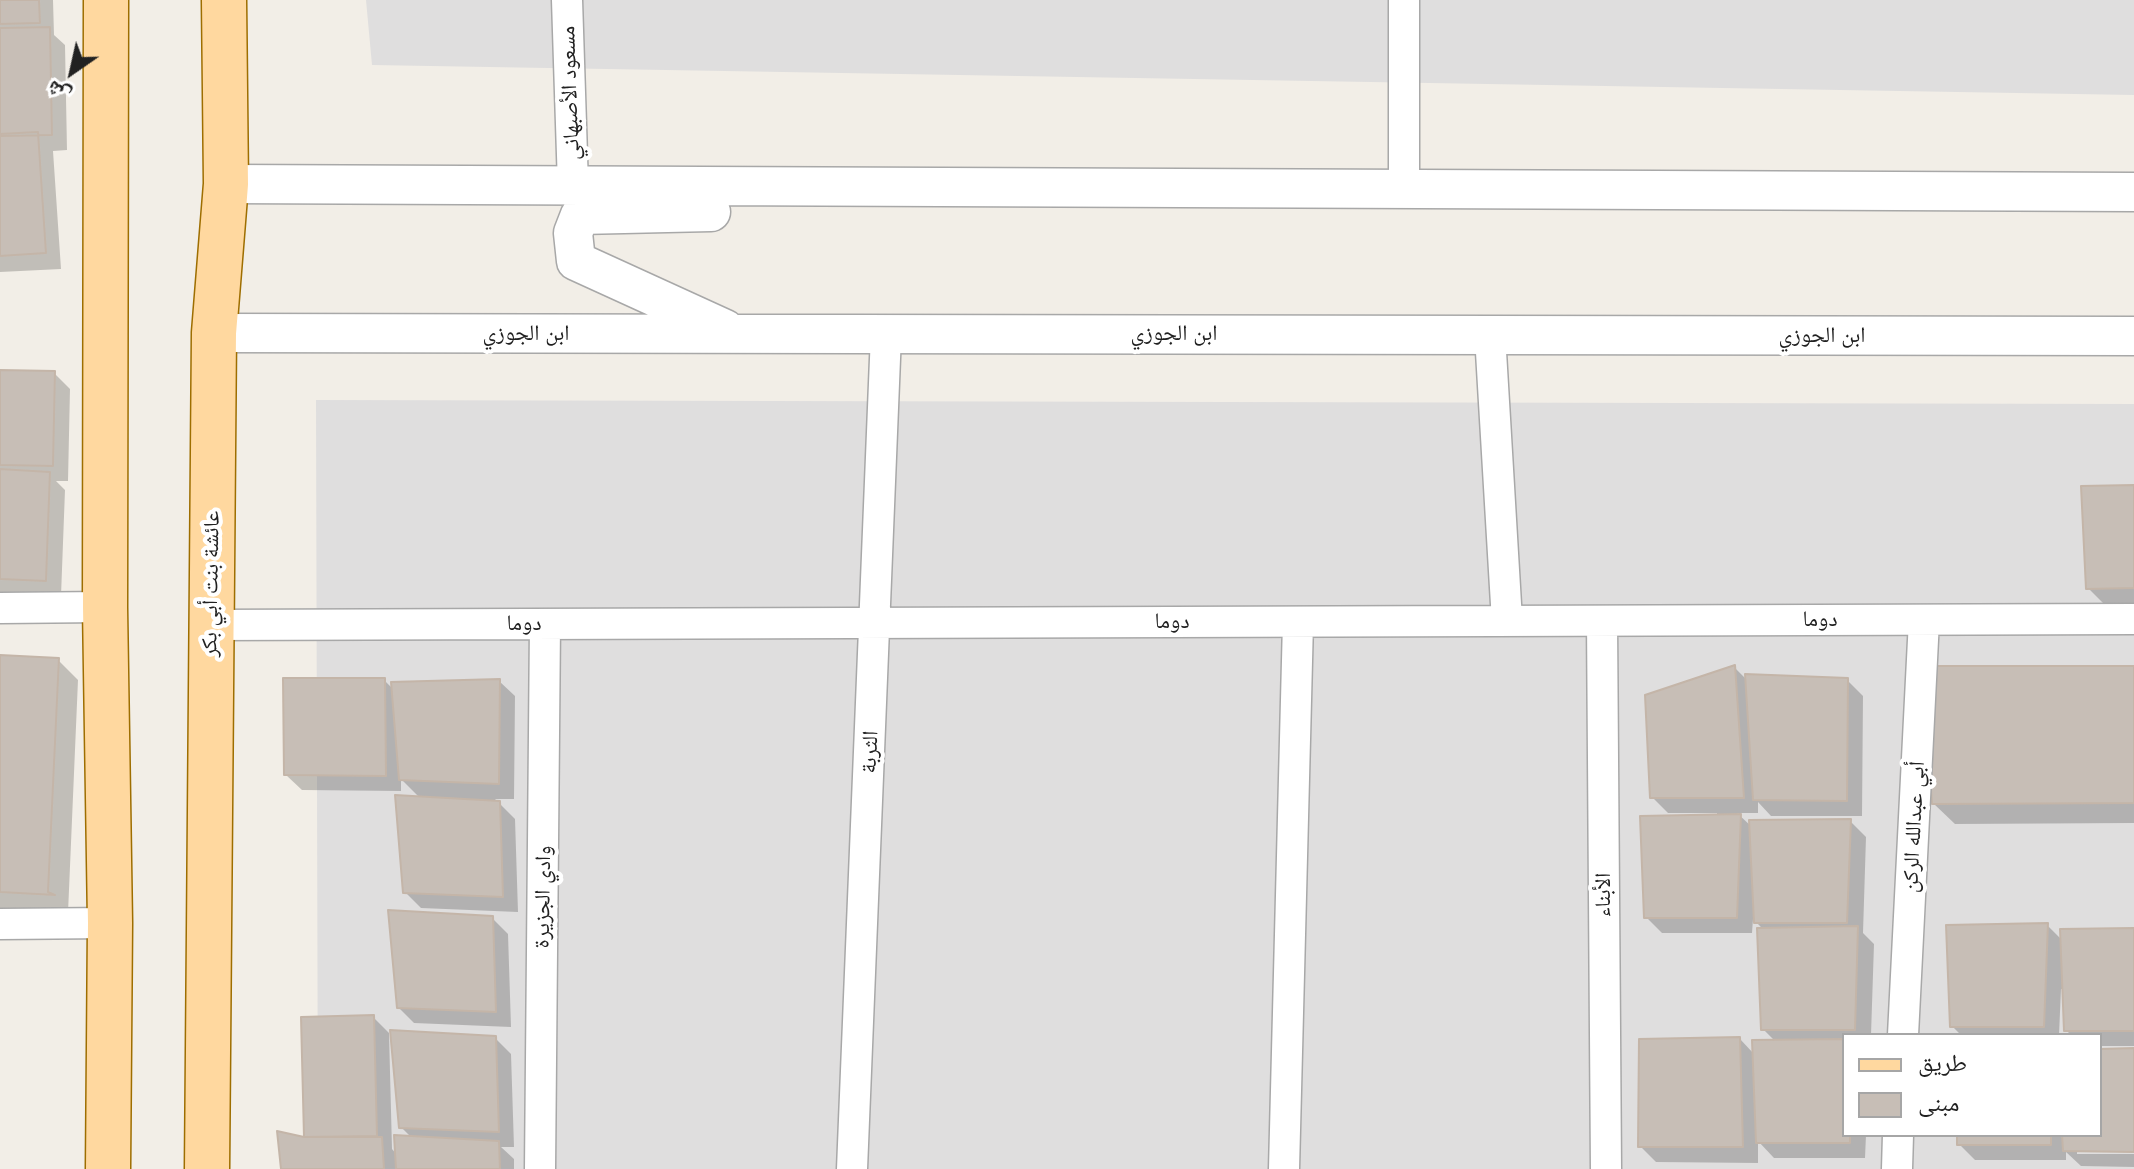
<!DOCTYPE html>
<html>
<head>
<meta charset="utf-8">
<style>
	body { margin:0 }
	#map { position:relative; width:2134px; height:1169px; overflow:hidden; background:#f2eee7; font-family:Montserrat,"Noto Naskh Arabic",sans-serif }
	canvas { display:block }
	.legend { position:absolute; left:1842px; top:1033px; width:260px; height:104px; box-sizing:border-box; background:#fff; border:2px solid #a6a6a6; margin:0; padding:10px 14px; list-style:none; font-size:24px; color:#212121 }
	.legend li { display:flex; align-items:center; gap:16px; height:40px }
	.legend b { width:40px; border:2px solid #a6a6a6 }
	.north { position:absolute; left:32px; top:32px; width:80px; height:80px; -webkit-text-stroke:6px #fff; paint-order:stroke; rotate:214deg; font-size:22px; font-weight:700; line-height:32px; text-align:center; color:#212121 }
	.north::after { content:''; display:block; margin:auto; width:28px; height:36px; background:#212121; clip-path:polygon(50% 0,100% 100%,50% 72%,0 100%) }
</style>
</head>
<body>
<div id="map">
<canvas width="2134" height="1169"></canvas>
<ul class="legend">
<li><b style="height:10px;background:#ffd89f"></b>طريق</li>
<li><b style="height:22px;background:#c7beb6"></b>مبنى</li>
</ul>
<div class="north">ش</div>
</div>
<script>
const context = document.querySelector('canvas').getContext('2d');
context.lineJoin = 'round';
function fill(path, color) {
  context.fillStyle = color;
  context.fill(path, 'evenodd');
}
function strokePath(path, color, width, dash) {
  context.strokeStyle = color;
  context.lineWidth = width;
  context.lineCap = dash ? 'butt' : 'round';
  context.setLineDash(dash || []);
  context.stroke(path);
}
function label(font, color, halo, rows, align = 'center') {
  context.font = font + ' Montserrat,"Noto Naskh Arabic",sans-serif';
  context.lineWidth = 8;
  context.setLineDash([]);
  context.textBaseline = 'middle';
  context.strokeStyle = halo;
  context.fillStyle = color;
  for (const [text, x, y, turn = 0] of rows) {
    context.save();
    context.translate(x, y);
    context.rotate((+turn || 0) * Math.PI / 180);
    context.textAlign = isNaN(turn) ? turn : align;
    if (halo) context.strokeText(text, 0, 0);
    context.fillText(text, 0, 0);
    context.restore();
  }
}
fill(new Path2D(`
	M 366,0 L 2134,0 L 2134,95 L 372,65 Z
	M 316,400 L 2134,404 L 2134,1169 L 318,1169 ZM 1844,1035 L 2100,1035 L 2100,1135 L 1844,1135 Z`), '#dfdede');
fill(new Path2D(`
	M 0,0 L 53,0 L 54,35 L 65,45 L 67,150 L 53,151 L 61,269 L 0,272 Z
	M 0,372 L 54,373 L 70,389 L 68,481 L 56,481 L 65,490 L 61,596 L 0,593 Z
	M 2134,487 L 2134,604 L 2104,604 L 2088,588 Z
	M 0,657 L 58,660 L 78,680 L 68,913 L 0,911 Z
	M 1734,667 L 1748,681 L 1847,680 L 1863,696 L 1862,816 L 1771,816 L 1758,802 L 1758,813 L 1737,813 L 1752,827 L 1850,821 L 1866,837 L 1863,933 L 1874,944 L 1871,1035 L 1844,1035 L 1844,1135 L 1866,1135 L 1865,1158 L 1774,1158 L 1758,1141 L 1758,1163 L 1656,1162 L 1640,1146 L 1740,1039 L 1754,1054 L 1776,1042 L 1763,1029 L 1764,930 L 1753,919 L 1752,933 L 1662,933 L 1646,917 L 1717,817 L 1717,813 L 1668,813 L 1652,797 Z
	M 2134,668 L 2134,823 L 1955,824 L 1934,804 Z
	M 384,680 L 393,689 L 499,681 L 515,696 L 514,799 L 495,799 L 515,819 L 518,912 L 421,908 L 405,892 L 420,798 L 401,779 L 401,791 L 302,790 L 286,775 Z
	M 492,918 L 508,934 L 511,1027 L 414,1023 L 398,1007 Z
	M 2047,925 L 2062,940 L 2134,930 L 2134,1046 L 2100,1046 L 2100,1035 L 2071,1035 L 2066,1030 L 2064,989 L 2061,989 L 2059,1035 L 1961,1035 L 1952,1026 Z
	M 373,1017 L 389,1033 L 392,1149 L 397,1155 L 412,1138 L 401,1127 L 495,1038 L 511,1054 L 514,1147 L 501,1147 L 514,1159 L 514,1169 L 283,1169 L 306,1139 L 303,1019 Z
	M 2134,1050 L 2134,1150 L 2077,1150 L 2077,1154 L 2134,1154 L 2134,1167 L 2081,1166 L 2066,1152 L 2066,1160 L 1975,1160 L 1959,1144 L 1959,1135 L 2100,1135 L 2100,1051 Z`), '#0003');
const building = new Path2D(`
	M 0,0 L 39,0 L 40,23 L 0,24 Z
	M 50,27 L 52,135 L 0,136 L 0,28 Z
	M 38,132 L 46,253 L 0,256 L 0,134 Z
	M 0,370 L 55,371 L 53,466 L 0,465 Z
	M 0,469 L 50,472 L 46,581 L 0,579 Z
	M 2134,485 L 2134,588 L 2086,589 L 2081,486 Z
	M 0,655 L 59,658 L 48,892 L 55,895 L 0,892 Z
	M 1735,665 L 1744,798 L 1650,798 L 1645,695 Z
	M 1922,666 L 2134,666 L 2134,803 L 1932,804 Z
	M 1745,674 L 1848,678 L 1847,801 L 1753,800 Z
	M 283,678 L 385,678 L 386,776 L 284,775 Z
	M 500,679 L 499,784 L 399,780 L 391,682 Z
	M 395,795 L 500,801 L 503,897 L 403,893 Z
	M 1741,814 L 1737,918 L 1644,918 L 1640,816 Z
	M 1851,819 L 1847,923 L 1754,923 L 1749,820 Z
	M 388,910 L 493,916 L 496,1012 L 397,1008 Z
	M 2048,923 L 2044,1027 L 1950,1027 L 1946,925 Z
	M 1858,926 L 1855,1030 L 1761,1030 L 1757,928 Z
	M 2134,928 L 2134,1031 L 2064,1031 L 2060,929 Z
	M 374,1015 L 377,1136 L 304,1137 L 301,1017 Z
	M 390,1030 L 496,1036 L 499,1132 L 399,1128 Z
	M 1740,1037 L 1743,1147 L 1638,1147 L 1639,1039 Z
	M 1844,1039 L 1844,1135 L 1850,1135 L 1850,1143 L 1756,1143 L 1752,1040 Z
	M 2134,1048 L 2134,1152 L 2063,1151 L 2062,1135 L 2100,1135 L 2100,1049 Z
	M 277,1131 L 304,1137 L 382,1137 L 384,1169 L 281,1169 Z
	M 394,1135 L 499,1141 L 500,1169 L 396,1169 Z
	M 1957,1135 L 2051,1135 L 2051,1145 L 1957,1145 Z`);
fill(building, '#c7beb6');
strokePath(building, '#c4b5a8', 2);
const minor = new Path2D(`
	M 567,0 L 573,186
	M 1404,189 L 1404,0
	M 1490,335 L 1507,621
	M 0,608 L 105,607
	M 1602,621 L 1606,1169
	M 210,625 L 2134,619
	M 0,924 L 110,923
	M 1903,1035 L 1924,620
	M 540,1169 L 545,624
	M 852,1169 L 886,334
	M 1284,1169 L 1298,622
	M 1897,1169 L 1898,1135`);
const tertiary = new Path2D(`
	M 226,184 L 2134,192
	M 711,212 L 580,215 L 573,233 L 576,261 L 725,329
	M 214,333 L 2134,336`);
const primary = new Path2D(`
	M 106,0 L 105,607 L 110,923 L 108,1169
	M 207,1169 L 214,333 L 226,184 L 224,0`);
strokePath(minor, '#a8a8a8', 33);
strokePath(tertiary, '#a8a8a8', 41);
strokePath(primary, '#9e6e00', 47);
strokePath(minor, '#fff', 30);
strokePath(tertiary, '#fff', 38);
strokePath(primary, '#ffd89f', 44);
label('22px', '#212121', '#fff', [
	["مسعود الأصبهاني",570,93,-92],
	["ابن الجوزي",526,334],
	["ابن الجوزي",1174,334],
	["ابن الجوزي",1822,336],
	["عائشة بنت أبي بكر",211,584,-89],
	["دوما",1820,620],
	["دوما",1172,622],
	["دوما",524,624],
	["الثربة",870,752,-87],
	["أبي عبدالله الركن",1914,827,-87],
	["الأبناء",1604,895,-90],
	["وادي الجزيرة",543,897,-89]
]);
</script>
</body>
</html>
